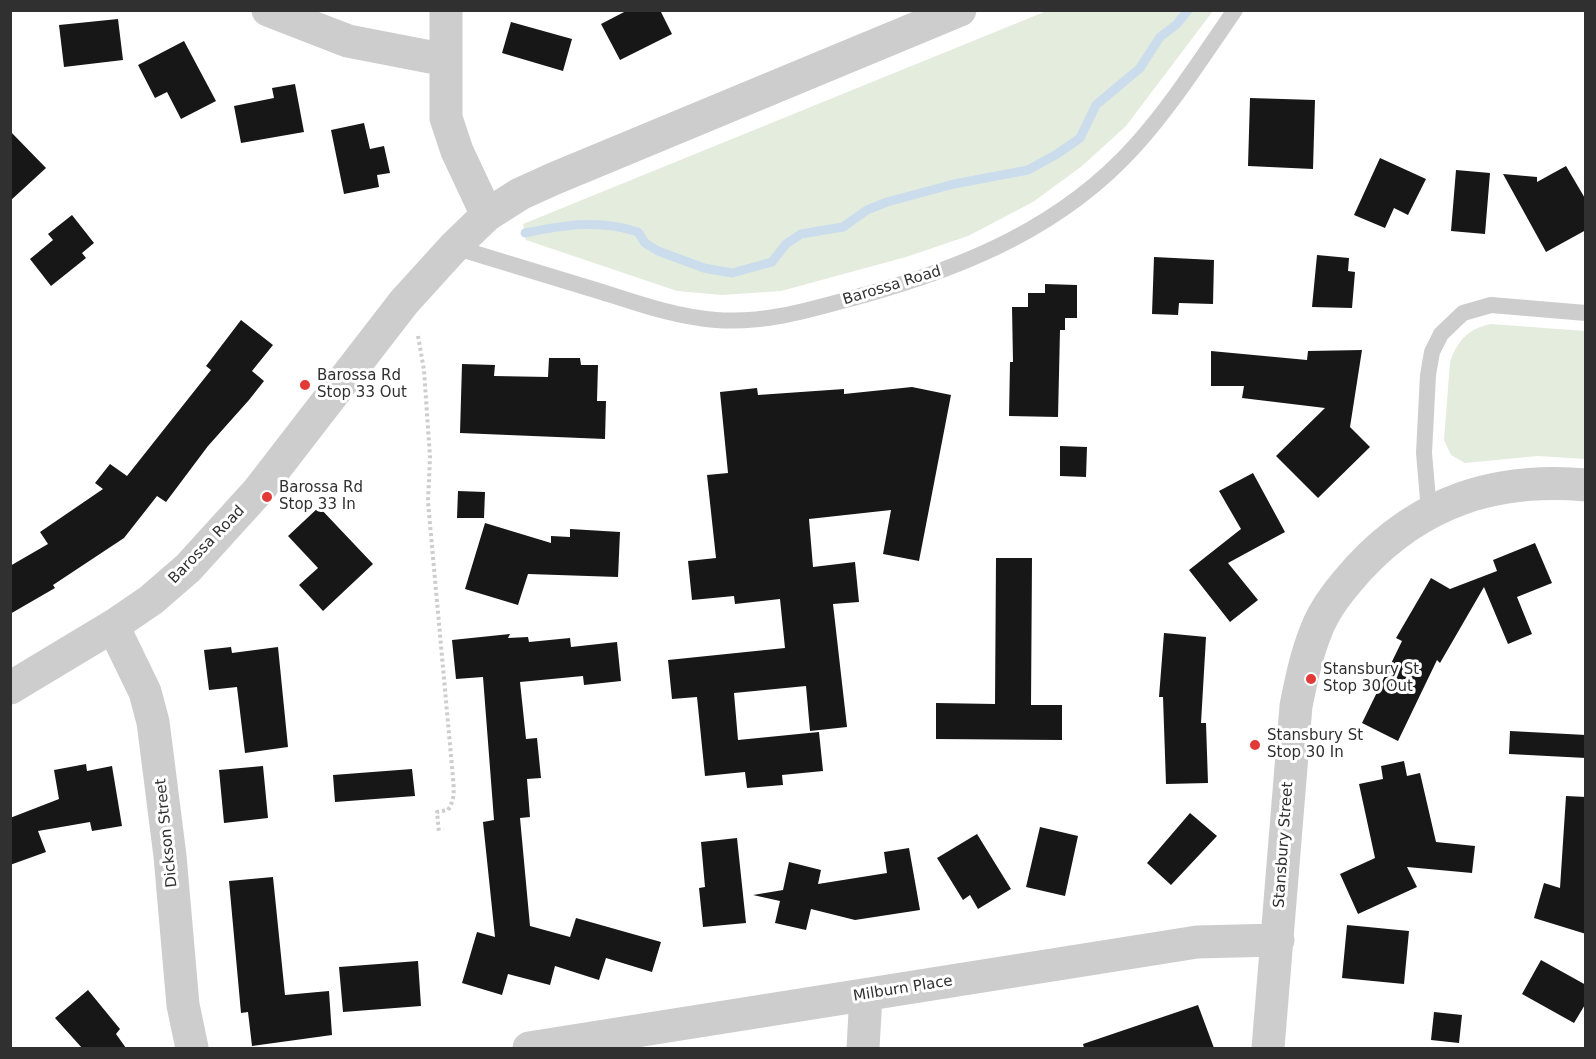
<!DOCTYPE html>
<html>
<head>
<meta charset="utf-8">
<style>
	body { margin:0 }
	#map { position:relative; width:1596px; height:1059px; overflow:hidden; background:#fff; font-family:"DejaVu Sans",sans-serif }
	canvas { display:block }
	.frame { position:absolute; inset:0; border:12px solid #303030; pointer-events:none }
</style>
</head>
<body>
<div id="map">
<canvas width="1596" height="1059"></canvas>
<div class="frame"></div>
</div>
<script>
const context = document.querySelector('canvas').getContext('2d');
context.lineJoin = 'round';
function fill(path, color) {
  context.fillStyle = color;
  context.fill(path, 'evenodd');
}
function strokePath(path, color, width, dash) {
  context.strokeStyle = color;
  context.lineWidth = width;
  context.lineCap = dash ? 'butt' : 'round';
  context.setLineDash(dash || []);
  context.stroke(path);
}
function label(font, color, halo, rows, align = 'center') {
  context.font = font + ' "DejaVu Sans",sans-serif';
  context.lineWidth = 6;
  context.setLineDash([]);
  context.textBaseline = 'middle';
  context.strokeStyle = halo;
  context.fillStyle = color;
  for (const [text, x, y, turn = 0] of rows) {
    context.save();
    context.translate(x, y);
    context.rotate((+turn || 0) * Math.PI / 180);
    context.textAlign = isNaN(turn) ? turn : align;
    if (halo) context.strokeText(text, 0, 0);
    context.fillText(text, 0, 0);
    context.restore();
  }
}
fill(new Path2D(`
	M 1049,10 L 1213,11 L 1126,126 L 1082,166 L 1033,202 L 968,236 L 906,257 L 781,291 L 722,295 L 677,291 L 526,240 L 523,224 Z
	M 1491,324 L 1585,331 L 1585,459 L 1538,456 L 1465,463 L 1451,455 L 1444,440 L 1450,362 C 1457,341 1469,328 1491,324 Z`), '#e4ecde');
strokePath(new Path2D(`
	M 525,233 C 563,225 600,219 638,232 L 645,243 L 658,251 L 704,268 L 732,273 L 772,262 L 786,244 L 801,234 L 843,227 L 867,210 L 887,202 L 954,184 L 1028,170 L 1057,154 L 1080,138 L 1096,105 L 1140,68 L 1160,37 L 1177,24 L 1188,10`), '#cbdcec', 9);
fill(new Path2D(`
	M 628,10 L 660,10 L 672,34 L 620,60 L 601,24 Z
	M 118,19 L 123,60 L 64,67 L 59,25 Z
	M 511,22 L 572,39 L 563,71 L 502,53 Z
	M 184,41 L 216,101 L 181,119 L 167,92 L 155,98 L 138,65 Z
	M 295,84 L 304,132 L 241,143 L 234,106 L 274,98 L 272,88 Z
	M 1250,98 L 1315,100 L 1313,169 L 1248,166 Z
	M 364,123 L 370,149 L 384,146 L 390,173 L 377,175 L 379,187 L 344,194 L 331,130 Z
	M 10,131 L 46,168 L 10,201 Z
	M 1380,158 L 1426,179 L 1408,215 L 1394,208 L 1385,228 L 1354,215 Z
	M 1566,166 L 1586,200 L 1586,230 L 1546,252 L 1503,174 L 1537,177 L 1537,182 Z
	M 1456,170 L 1490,173 L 1485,234 L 1451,231 Z
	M 72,215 L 94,243 L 82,253 L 86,258 L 51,286 L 30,259 L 53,240 L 48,234 Z
	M 1317,255 L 1349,258 L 1348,271 L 1355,272 L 1352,308 L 1312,307 Z
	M 1154,257 L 1214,260 L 1213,304 L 1179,303 L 1178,315 L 1152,314 Z
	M 1045,284 L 1077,285 L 1077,318 L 1065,318 L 1065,330 L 1060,330 L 1058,417 L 1009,416 L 1010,362 L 1013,362 L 1012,307 L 1028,307 L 1028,293 L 1045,293 Z
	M 241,320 L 273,345 L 252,371 L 264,381 L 249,400 L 208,446 L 166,502 L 157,496 L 124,538 L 53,585 L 55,588 L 10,614 L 10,566 L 48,544 L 40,532 L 103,489 L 95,483 L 110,464 L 127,476 L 211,370 L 206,366 Z
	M 1362,350 L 1350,427 L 1370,447 L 1318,498 L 1276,456 L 1325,408 L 1242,398 L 1244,386 L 1211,386 L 1211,351 L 1307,360 L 1308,351 Z
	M 549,358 L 580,358 L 581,365 L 598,365 L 597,401 L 606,401 L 605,439 L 460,433 L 462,364 L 495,365 L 494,376 L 548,377 Z
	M 912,387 L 951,395 L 919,561 L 883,554 L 891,510 L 809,519 L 813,567 L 855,562 L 859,602 L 833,604 L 847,727 L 810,731 L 806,686 L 734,693 L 738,740 L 819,732 L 823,771 L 782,775 L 783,785 L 747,788 L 745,772 L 705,776 L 697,697 L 672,699 L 668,660 L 785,648 L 780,599 L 735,604 L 734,596 L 692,600 L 688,561 L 716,558 L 707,475 L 728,473 L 720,392 L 757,388 L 758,395 L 844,389 L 844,394 Z
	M 1060,446 L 1087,447 L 1086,477 L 1060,476 Z
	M 1253,473 L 1285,532 L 1228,563 L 1258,600 L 1230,622 L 1189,570 L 1241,529 L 1219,491 Z
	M 458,491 L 485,492 L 484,518 L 457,518 Z
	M 319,507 L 373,564 L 323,611 L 299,585 L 318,568 L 288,536 Z
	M 485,523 L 551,543 L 551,536 L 570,537 L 570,529 L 620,532 L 618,577 L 528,574 L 518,605 L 465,589 Z
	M 1535,543 L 1552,583 L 1517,597 L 1532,634 L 1508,644 L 1484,587 L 1440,663 L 1437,660 L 1398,741 L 1362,723 L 1402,641 L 1396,638 L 1431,578 L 1450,589 L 1497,571 L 1493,560 Z
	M 996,558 L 1032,558 L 1031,705 L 1062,705 L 1062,740 L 936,739 L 936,703 L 995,704 Z
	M 1164,633 L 1206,637 L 1201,723 L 1206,723 L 1208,783 L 1166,784 L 1163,697 L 1159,697 Z
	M 510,634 L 508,638 L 528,637 L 529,642 L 570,638 L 571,647 L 617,642 L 621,681 L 584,685 L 583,676 L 520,682 L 526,739 L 537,738 L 541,778 L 527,779 L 530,817 L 520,818 L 530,926 L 570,937 L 576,918 L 661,942 L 652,972 L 606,958 L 599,980 L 555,966 L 550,985 L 508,974 L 502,995 L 462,983 L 477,932 L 495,937 L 483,822 L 494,820 L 483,677 L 456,679 L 452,640 Z
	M 231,647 L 232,653 L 278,647 L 288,747 L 245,753 L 237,687 L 209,690 L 204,650 Z
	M 1510,731 L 1586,735 L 1586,758 L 1509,754 Z
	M 1404,761 L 1407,776 L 1420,773 L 1436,842 L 1475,846 L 1472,873 L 1407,867 L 1417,887 L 1358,914 L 1340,874 L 1375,858 L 1359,784 L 1383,779 L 1381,766 Z
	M 86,764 L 87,771 L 112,766 L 122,826 L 92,831 L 90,822 L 38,831 L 46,852 L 10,865 L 10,818 L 59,799 L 54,770 Z
	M 263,766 L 268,818 L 224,823 L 219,770 Z
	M 412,769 L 415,796 L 335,802 L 333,775 Z
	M 1566,796 L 1586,797 L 1586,934 L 1534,918 L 1544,883 L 1560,888 Z
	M 1190,813 L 1217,836 L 1171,885 L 1147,863 Z
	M 1040,827 L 1078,836 L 1065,896 L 1026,887 Z
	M 977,834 L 1011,889 L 978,909 L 970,895 L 963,900 L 937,858 Z
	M 737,838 L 746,923 L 703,927 L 699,888 L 705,887 L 701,842 Z
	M 909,848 L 920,910 L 855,920 L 811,909 L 806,930 L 775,923 L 780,901 L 753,895 L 783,890 L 789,862 L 821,870 L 818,884 L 887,873 L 884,852 Z
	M 273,877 L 285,995 L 329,991 L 332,1035 L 252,1046 L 248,1012 L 241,1013 L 229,881 Z
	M 1347,925 L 1409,931 L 1404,984 L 1342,978 Z
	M 1541,960 L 1586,985 L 1586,1003 L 1574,1023 L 1522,994 Z
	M 418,961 L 421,1006 L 343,1012 L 339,967 Z
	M 88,990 L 120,1029 L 116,1034 L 126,1048 L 82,1048 L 55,1018 Z
	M 1198,1005 L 1214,1048 L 1084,1048 L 1083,1044 Z
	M 1434,1012 L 1462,1015 L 1459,1043 L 1431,1040 Z`), '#171717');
strokePath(new Path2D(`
	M 418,336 L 424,370 L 430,457 L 428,502 L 453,778 C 454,791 455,799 448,810 L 437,812 L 439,833`), '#cdcdcd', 4, [3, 3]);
strokePath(new Path2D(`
	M 454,247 C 503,262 552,277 602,292 C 639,304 677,317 716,320 C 767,324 816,308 864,295 C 966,267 1063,226 1135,146 C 1172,105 1203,56 1235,10
	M 1429,511 L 1424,453 L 1428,375 L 1432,352 L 1441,334 L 1463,313 L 1491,305 L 1586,313`), '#cdcdcd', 16);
strokePath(new Path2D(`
	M 268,10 L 348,41 L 446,60
	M 446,10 L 446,118 L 457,151 L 487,215
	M 113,626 L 145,692 L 153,722 L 170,856 L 183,1005 L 192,1048
	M 529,1048 L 1197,942 L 1278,940
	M 863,1048 L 866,995
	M 1268,1048 L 1296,706 C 1301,681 1306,656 1316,631 C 1325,607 1342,587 1359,568 C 1421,501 1496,477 1586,485`), '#cdcdcd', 33);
strokePath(new Path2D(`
	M 10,688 L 113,626 L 151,600 L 188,568 L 258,491 L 404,302 L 454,247 L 487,215 L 520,194 L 553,179 L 960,10`), '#cdcdcd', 33);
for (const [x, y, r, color] of [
	[305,385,6,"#e23a36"],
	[267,497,6,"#e23a36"],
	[1311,679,6,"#e23a36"],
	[1255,745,6,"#e23a36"]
]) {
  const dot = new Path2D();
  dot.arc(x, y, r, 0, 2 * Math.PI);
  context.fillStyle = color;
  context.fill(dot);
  strokePath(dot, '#fff', 2);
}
label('15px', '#303030', '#fff', [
	["Barossa Road",892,286,-17],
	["Barossa Road",207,545,-46],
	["Dickson Street",167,833,-96],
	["Stansbury Street",1284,845,-86],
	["Milburn Place",903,989,-9]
]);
label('15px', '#303030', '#fff', [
	["Barossa Rd",317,376],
	["Stop 33 Out",317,393],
	["Barossa Rd",279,488],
	["Stop 33 In",279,505],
	["Stansbury St",1323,670],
	["Stop 30 Out",1323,687],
	["Stansbury St",1267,736],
	["Stop 30 In",1267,753]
], 'left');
</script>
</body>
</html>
